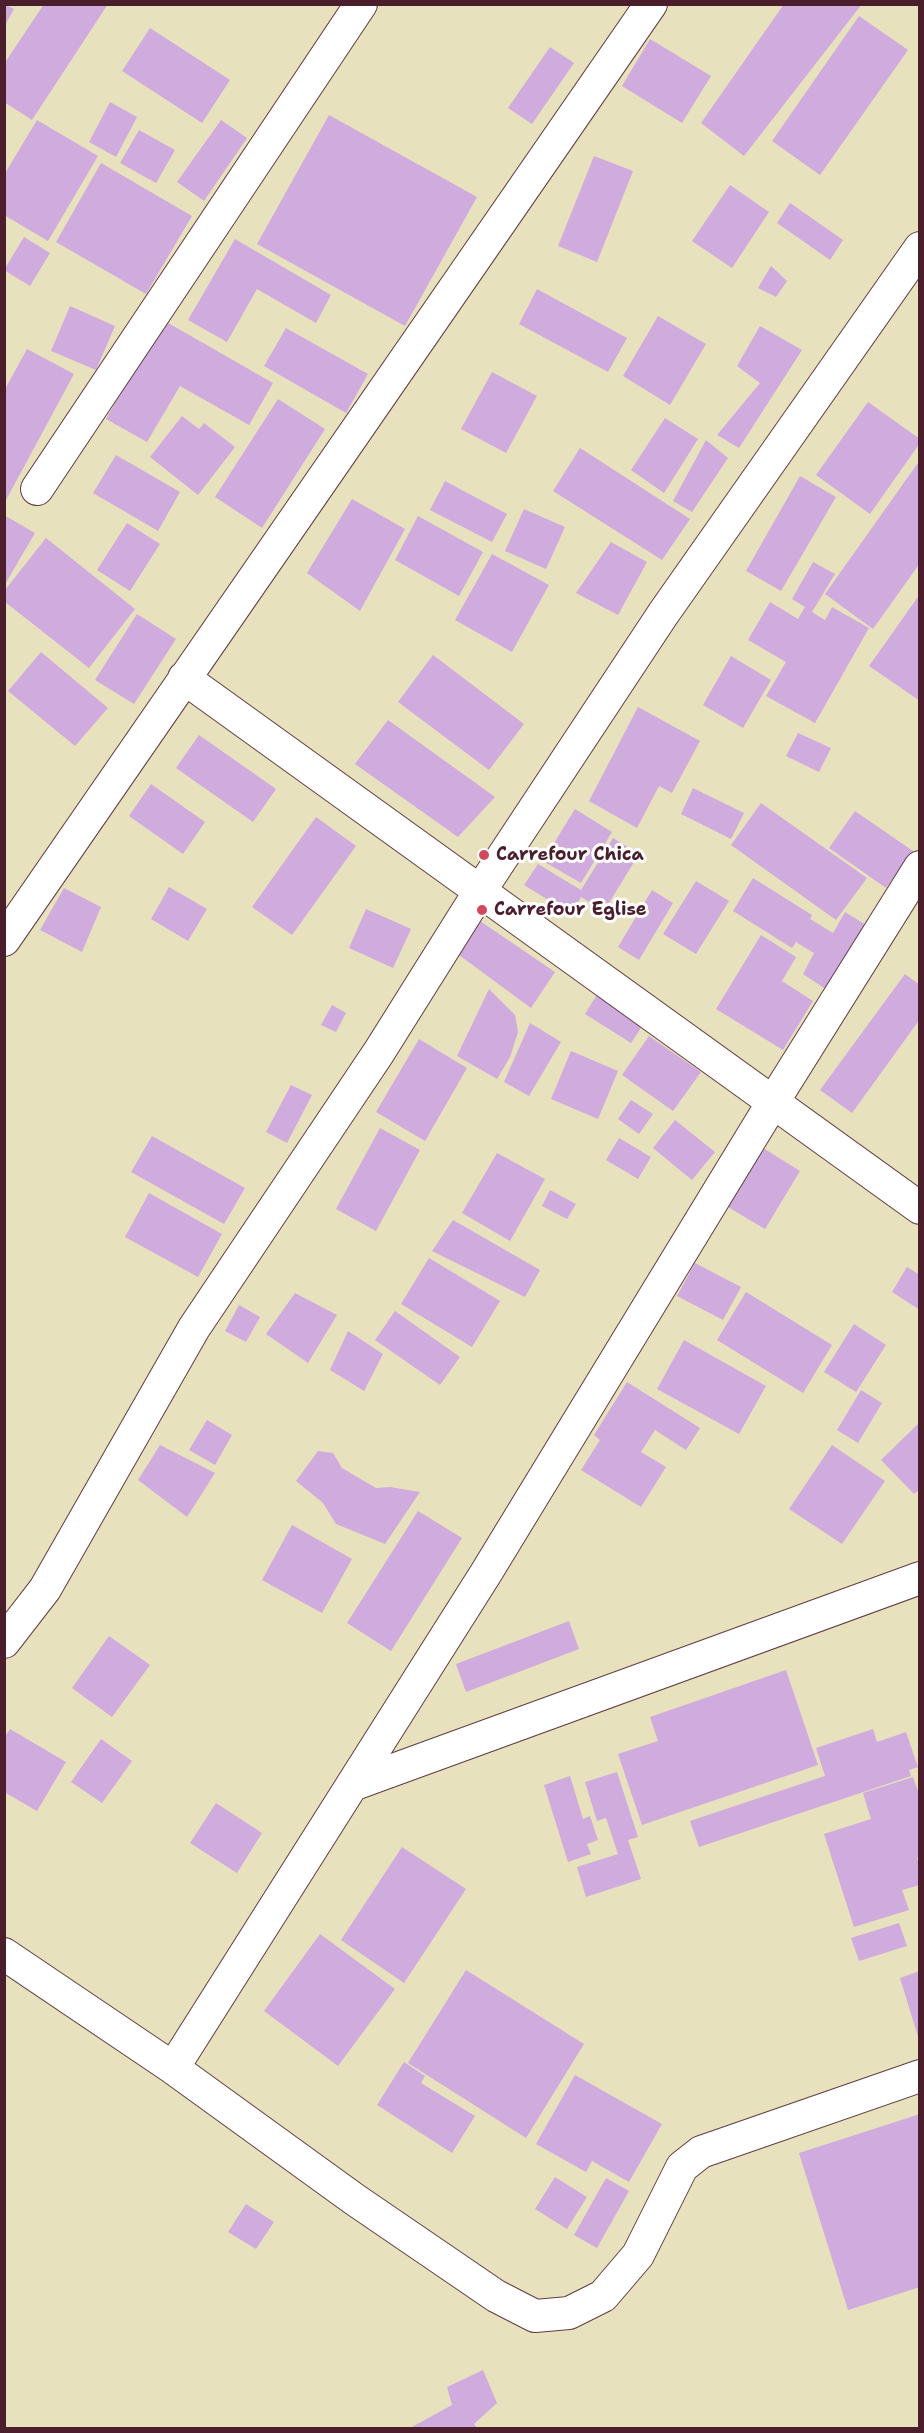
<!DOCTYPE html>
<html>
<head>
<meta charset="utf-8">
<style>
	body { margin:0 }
	#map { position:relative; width:924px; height:2433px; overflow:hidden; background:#e8e1be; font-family:"Shantell Sans",sans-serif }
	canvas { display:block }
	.frame { position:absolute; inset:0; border:6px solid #4a1f2b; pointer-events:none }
</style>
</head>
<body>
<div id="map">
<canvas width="924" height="2433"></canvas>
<div class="frame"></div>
</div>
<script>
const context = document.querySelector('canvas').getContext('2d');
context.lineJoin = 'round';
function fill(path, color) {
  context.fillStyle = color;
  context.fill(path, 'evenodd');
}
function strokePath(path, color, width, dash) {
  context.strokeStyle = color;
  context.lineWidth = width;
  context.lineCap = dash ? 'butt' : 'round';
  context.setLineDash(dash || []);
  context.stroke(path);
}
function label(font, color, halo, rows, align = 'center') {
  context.font = font + ' "Shantell Sans",sans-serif';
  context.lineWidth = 6;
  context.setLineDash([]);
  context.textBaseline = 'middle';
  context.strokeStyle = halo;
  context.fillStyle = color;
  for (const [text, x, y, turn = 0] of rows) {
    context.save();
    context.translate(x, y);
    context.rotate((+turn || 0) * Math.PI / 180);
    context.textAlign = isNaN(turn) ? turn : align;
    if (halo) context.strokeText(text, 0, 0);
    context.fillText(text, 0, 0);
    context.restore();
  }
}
fill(new Path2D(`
	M 4,4 L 14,9 L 4,27 Z
	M 44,4 L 108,4 L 32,120 L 4,102 L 4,64 Z
	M 784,4 L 862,4 L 744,156 L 701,123 Z
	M 859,16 L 908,50 L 820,175 L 772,141 Z
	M 150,28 L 230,80 L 202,123 L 122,71 Z
	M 650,39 L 711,76 L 682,123 L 622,86 Z
	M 550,47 L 574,63 L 532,124 L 508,108 Z
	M 110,102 L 137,117 L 116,157 L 89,142 Z
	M 329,115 L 477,197 L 405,326 L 257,244 Z
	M 37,120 L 98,156 L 48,241 L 4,215 L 4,175 Z
	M 221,120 L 247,138 L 204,201 L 177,182 Z
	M 139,130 L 175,150 L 156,183 L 120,163 Z
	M 594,156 L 633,171 L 597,262 L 558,246 Z
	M 101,163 L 192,216 L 146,294 L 56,242 Z
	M 730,185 L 769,212 L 732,268 L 692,241 Z
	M 790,203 L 843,240 L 830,260 L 777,223 Z
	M 24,237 L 50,253 L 30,286 L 4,270 Z
	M 235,239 L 331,295 L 316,323 L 257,289 L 227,342 L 188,320 Z
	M 771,266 L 787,281 L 776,297 L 758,288 Z
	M 537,289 L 627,338 L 608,372 L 519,324 Z
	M 70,306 L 115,326 L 96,370 L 51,351 Z
	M 658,316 L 706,344 L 670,405 L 623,376 Z
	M 163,320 L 273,383 L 249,425 L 180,386 L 147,442 L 106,419 Z
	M 760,326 L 802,350 L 739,448 L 717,435 L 760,383 L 737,366 Z
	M 286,328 L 368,374 L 346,413 L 264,366 Z
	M 27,349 L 74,374 L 6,500 L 4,499 L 4,391 Z
	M 492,372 L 537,396 L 506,453 L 461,429 Z
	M 278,399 L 325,429 L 262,528 L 215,497 Z
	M 868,402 L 920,439 L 920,443 L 870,514 L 816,475 Z
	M 182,416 L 199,429 L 204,423 L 235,447 L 198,495 L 150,457 Z
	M 665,418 L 698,439 L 664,493 L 631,470 Z
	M 706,440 L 728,458 L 692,512 L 673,501 Z
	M 580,448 L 690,519 L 662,560 L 553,491 Z
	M 116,455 L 180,492 L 158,531 L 93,493 Z
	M 920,460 L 920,563 L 873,629 L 825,594 Z
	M 800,476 L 836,497 L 781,591 L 746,571 Z
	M 445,481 L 507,514 L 492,542 L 430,510 Z
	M 352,499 L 405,529 L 360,611 L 307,573 Z
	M 524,509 L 565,527 L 546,569 L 505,551 Z
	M 4,515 L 35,533 L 4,586 Z
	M 418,516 L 483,552 L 459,596 L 395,560 Z
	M 127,523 L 160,544 L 130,591 L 97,570 Z
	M 46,538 L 135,609 L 89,668 L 5,602 L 5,590 Z
	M 611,542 L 647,562 L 618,615 L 576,593 Z
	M 492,554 L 549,585 L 512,652 L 455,620 Z
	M 813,562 L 835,574 L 812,612 L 825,620 L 832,607 L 869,628 L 815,723 L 766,696 L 786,662 L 748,640 L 770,602 L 798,619 L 805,607 L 792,599 Z
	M 920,594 L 920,701 L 869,666 Z
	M 137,614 L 176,639 L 134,704 L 95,680 Z
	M 41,652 L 108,708 L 75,746 L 8,691 Z
	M 433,655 L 524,724 L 489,770 L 398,702 Z
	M 731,656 L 771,680 L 743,728 L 703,705 Z
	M 638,707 L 700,741 L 672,793 L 659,786 L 637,828 L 589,801 Z
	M 388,720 L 495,797 L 458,837 L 355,764 Z
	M 798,733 L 831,748 L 819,772 L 786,756 Z
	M 199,735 L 276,789 L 253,822 L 176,768 Z
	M 151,784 L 205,822 L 183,854 L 129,816 Z
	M 693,788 L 744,813 L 731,839 L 681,814 Z
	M 761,803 L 867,878 L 836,920 L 731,845 Z
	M 575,809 L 612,832 L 581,883 L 543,861 Z
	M 855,811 L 913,851 L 886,888 L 829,848 Z
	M 316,817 L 356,846 L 292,935 L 252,907 Z
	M 613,838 L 639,854 L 604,911 L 581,897 L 571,914 L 524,885 L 538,864 L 581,890 Z
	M 753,878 L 812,915 L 810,919 L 833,933 L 845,912 L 866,925 L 827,990 L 803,974 L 814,953 L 796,942 L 792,948 L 733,911 Z
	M 696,881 L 729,901 L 696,954 L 663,934 Z
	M 169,887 L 207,909 L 188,941 L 151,919 Z
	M 64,888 L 101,907 L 82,952 L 40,930 Z
	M 652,890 L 673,903 L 639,960 L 618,947 Z
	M 366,909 L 411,929 L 393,968 L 349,948 Z
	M 480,921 L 555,972 L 531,1008 L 459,955 Z
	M 761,935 L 796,957 L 782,981 L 813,1001 L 783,1050 L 716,1009 Z
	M 905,974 L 920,985 L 920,1019 L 852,1113 L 820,1090 Z
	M 489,989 L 515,1015 L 518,1032 L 510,1057 L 497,1079 L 457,1056 Z
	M 598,993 L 645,1022 L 631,1043 L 585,1014 Z
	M 332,1005 L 346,1013 L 336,1032 L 321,1025 Z
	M 530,1023 L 561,1042 L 529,1096 L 504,1082 Z
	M 649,1036 L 701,1072 L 673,1111 L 622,1075 Z
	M 419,1039 L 467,1068 L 425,1141 L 376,1112 Z
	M 571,1051 L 618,1071 L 598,1119 L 551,1099 Z
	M 291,1085 L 312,1095 L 287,1143 L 266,1132 Z
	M 631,1100 L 653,1114 L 639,1134 L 618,1119 Z
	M 675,1120 L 715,1152 L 692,1180 L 653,1148 Z
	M 380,1128 L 420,1150 L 376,1231 L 336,1209 Z
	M 152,1136 L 245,1188 L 224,1224 L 131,1172 Z
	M 619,1138 L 651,1157 L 638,1179 L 606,1160 Z
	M 763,1148 L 800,1171 L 765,1229 L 728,1207 Z
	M 497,1153 L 545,1179 L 510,1241 L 462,1213 Z
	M 550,1190 L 576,1204 L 567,1219 L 542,1206 Z
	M 149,1193 L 222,1234 L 198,1277 L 125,1237 Z
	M 453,1220 L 540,1270 L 525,1297 L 432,1251 Z
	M 429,1258 L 500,1301 L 472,1347 L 401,1304 Z
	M 695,1263 L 741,1287 L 723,1320 L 677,1296 Z
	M 907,1267 L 920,1275 L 920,1310 L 892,1292 Z
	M 746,1292 L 832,1345 L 803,1393 L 717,1340 Z
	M 295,1293 L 337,1315 L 308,1363 L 266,1334 Z
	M 239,1305 L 260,1317 L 246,1342 L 225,1331 Z
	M 395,1311 L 460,1357 L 440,1385 L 375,1340 Z
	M 854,1324 L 886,1345 L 856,1392 L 824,1372 Z
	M 348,1331 L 383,1354 L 364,1391 L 330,1370 Z
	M 684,1340 L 766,1386 L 739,1434 L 657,1389 Z
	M 627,1382 L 700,1428 L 686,1450 L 655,1430 L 641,1452 L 666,1467 L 641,1507 L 581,1470 L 600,1440 L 594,1435 Z
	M 861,1390 L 882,1403 L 858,1443 L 837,1430 Z
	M 207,1420 L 232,1435 L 215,1465 L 189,1450 Z
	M 920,1422 L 920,1489 L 914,1494 L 881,1460 Z
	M 160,1445 L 215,1473 L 187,1517 L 138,1480 Z
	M 832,1445 L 885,1481 L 842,1544 L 789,1509 Z
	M 318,1451 L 333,1453 L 342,1468 L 376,1488 L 390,1487 L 420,1492 L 385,1544 L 336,1524 L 323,1503 L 296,1481 Z
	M 418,1511 L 462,1538 L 391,1651 L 347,1623 Z
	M 292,1525 L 352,1559 L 322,1613 L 262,1580 Z
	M 569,1621 L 579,1649 L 466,1692 L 456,1664 Z
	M 109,1636 L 150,1665 L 112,1717 L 72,1688 Z
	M 786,1670 L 818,1765 L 642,1825 L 618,1754 L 658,1741 L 650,1717 Z
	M 10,1729 L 66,1762 L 37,1811 L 4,1792 L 4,1738 Z
	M 873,1729 L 877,1742 L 906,1732 L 918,1767 L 909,1770 L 911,1776 L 699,1847 L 690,1821 L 825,1776 L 816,1748 Z
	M 101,1739 L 132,1761 L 102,1803 L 71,1782 Z
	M 617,1772 L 638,1837 L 628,1840 L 641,1879 L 586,1897 L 577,1867 L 618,1854 L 606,1818 L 597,1821 L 585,1782 Z
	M 570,1776 L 583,1819 L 590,1816 L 598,1840 L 587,1844 L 591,1854 L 568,1862 L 544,1785 Z
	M 913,1777 L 920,1797 L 920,1857 L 917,1858 L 920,1868 L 920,1885 L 902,1890 L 909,1910 L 854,1927 L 824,1834 L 871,1819 L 863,1793 Z
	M 216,1803 L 262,1833 L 237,1873 L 190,1843 Z
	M 402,1847 L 466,1889 L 404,1983 L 341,1940 Z
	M 899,1923 L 907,1946 L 859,1961 L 851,1938 Z
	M 320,1934 L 395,1989 L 338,2066 L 264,2011 Z
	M 466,1970 L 584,2044 L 526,2138 L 408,2063 Z
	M 920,1971 L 920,2040 L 919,2040 L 900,1978 Z
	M 404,2062 L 425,2076 L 421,2083 L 475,2116 L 452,2153 L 377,2105 Z
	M 575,2075 L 662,2124 L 629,2182 L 592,2161 L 586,2172 L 536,2144 Z
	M 920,2114 L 920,2287 L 848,2310 L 799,2153 Z
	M 555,2177 L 587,2197 L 567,2229 L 535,2209 Z
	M 606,2178 L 629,2191 L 597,2248 L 574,2235 Z
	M 246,2204 L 274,2222 L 256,2249 L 228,2232 Z
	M 483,2370 L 497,2403 L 474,2424 L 477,2428 L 410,2428 L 452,2405 L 447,2387 Z`), '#d0abde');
const minor = new Path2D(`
	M 37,489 L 361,4
	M 184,678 L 920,1208
	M 4,940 L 651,4
	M 4,1642 L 45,1589 L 194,1328 L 379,1052 L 480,891 L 663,614 L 920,248
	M 352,1785 L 920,1578
	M 4,1954 L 173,2068 L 354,2199 L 496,2296 L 535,2316 L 569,2313 L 603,2296 L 638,2255 L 682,2167 L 701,2152 L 920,2076
	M 173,2068 L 486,1573 L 773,1102 L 920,867`);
strokePath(minor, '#623c41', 34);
strokePath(minor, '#fff', 32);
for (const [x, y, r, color] of [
	[484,855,6,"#d1495b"],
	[482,910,6,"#d1495b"]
]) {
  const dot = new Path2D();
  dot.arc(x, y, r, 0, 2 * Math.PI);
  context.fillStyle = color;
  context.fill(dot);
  strokePath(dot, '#fff', 2);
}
label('bold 18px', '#4a1f2b', '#fff', [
	["Carrefour Chica",496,855],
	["Carrefour Eglise",494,910]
], 'left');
</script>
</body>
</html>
